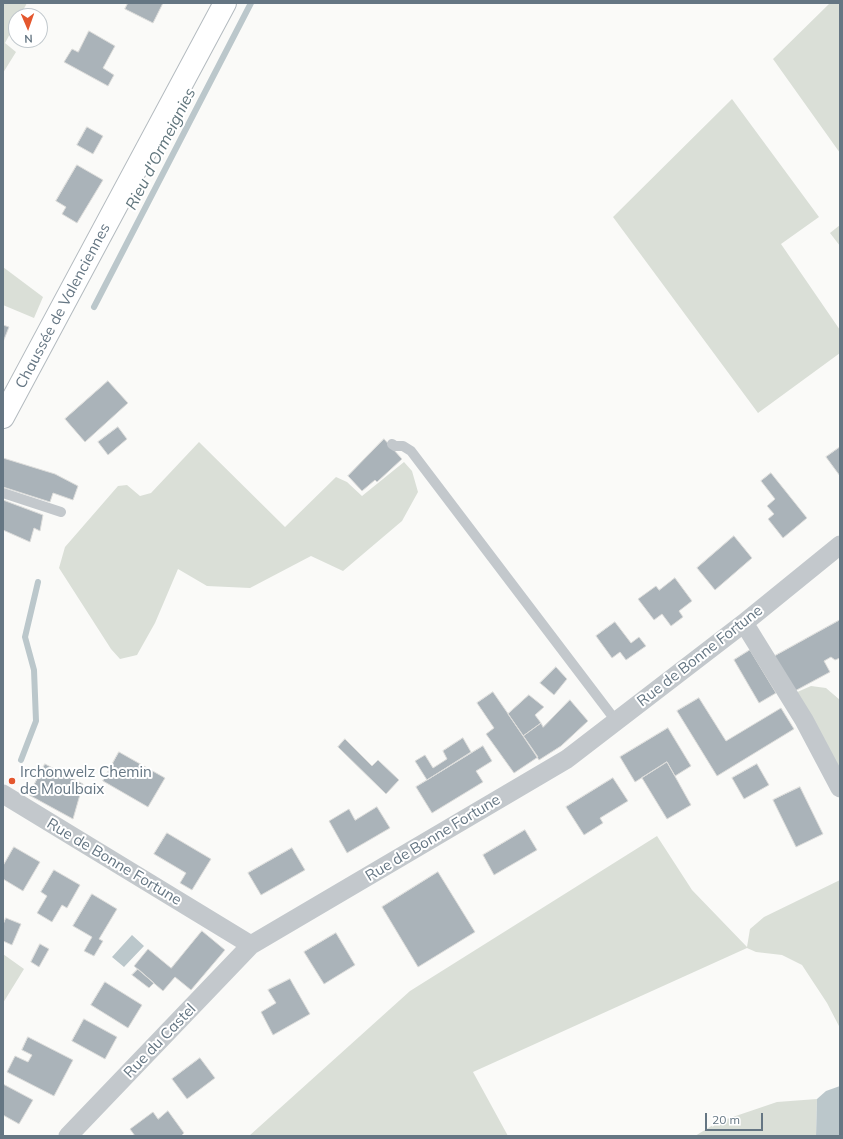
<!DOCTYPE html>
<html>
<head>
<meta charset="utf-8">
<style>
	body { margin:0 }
	#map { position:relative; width:843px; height:1139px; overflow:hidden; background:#fafaf8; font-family:Mulish,sans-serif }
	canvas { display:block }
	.frame { position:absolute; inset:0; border:4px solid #657683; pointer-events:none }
	.north { position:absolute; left:8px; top:8px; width:40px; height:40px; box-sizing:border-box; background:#fff; border:1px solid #c1c8cd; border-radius:50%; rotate:178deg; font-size:11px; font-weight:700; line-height:16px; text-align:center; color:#657683 }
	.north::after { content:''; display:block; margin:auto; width:14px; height:18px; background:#e4572e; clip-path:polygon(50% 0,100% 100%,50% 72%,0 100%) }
	.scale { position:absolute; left:705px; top:1113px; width:58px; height:18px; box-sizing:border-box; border:2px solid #657683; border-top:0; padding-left:5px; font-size:12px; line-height:14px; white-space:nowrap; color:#657683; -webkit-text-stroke:3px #fff; paint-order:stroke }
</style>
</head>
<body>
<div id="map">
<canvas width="843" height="1139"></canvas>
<div class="frame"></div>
<div class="north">N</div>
<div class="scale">20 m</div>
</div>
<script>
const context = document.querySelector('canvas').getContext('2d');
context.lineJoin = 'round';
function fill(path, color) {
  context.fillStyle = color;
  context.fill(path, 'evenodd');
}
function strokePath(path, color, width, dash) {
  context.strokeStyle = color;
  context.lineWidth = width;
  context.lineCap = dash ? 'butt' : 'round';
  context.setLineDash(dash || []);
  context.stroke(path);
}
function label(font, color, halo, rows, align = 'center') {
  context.font = font + ' Mulish,sans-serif';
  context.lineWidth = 4;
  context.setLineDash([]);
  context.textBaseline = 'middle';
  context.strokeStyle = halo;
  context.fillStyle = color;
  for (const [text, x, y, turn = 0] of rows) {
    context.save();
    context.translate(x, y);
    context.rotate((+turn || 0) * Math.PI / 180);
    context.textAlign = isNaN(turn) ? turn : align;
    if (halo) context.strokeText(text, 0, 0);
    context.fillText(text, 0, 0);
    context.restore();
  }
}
fill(new Path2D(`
	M 3,3 L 27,3 L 20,16 L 16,16 L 16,23 L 5,43 L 16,52 L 3,73 Z
	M 830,3 L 840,3 L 840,153 L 773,59 Z
	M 732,99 L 819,217 L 781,244 L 840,330 L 840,353 L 758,413 L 613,217 Z
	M 840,225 L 840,246 L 830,233 Z
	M 3,267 L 43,297 L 34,318 L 3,305 Z
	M 199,442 L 285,527 L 336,477 L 347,482 L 362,496 L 404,462 L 412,471 L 418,492 L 402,521 L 343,571 L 311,556 L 250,588 L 207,586 L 178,569 L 155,623 L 137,655 L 120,659 L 111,649 L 59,568 L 65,547 L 118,486 L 127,485 L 140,496 L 151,493 Z
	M 811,686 L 826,688 L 840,700 L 840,788 L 795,693 Z
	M 657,836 L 692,890 L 747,947 L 750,929 L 764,917 L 840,880 L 840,1028 L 827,1003 L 802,965 L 782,955 L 756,952 L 747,948 L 473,1072 L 508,1136 L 249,1136 L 410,991 Z
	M 3,954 L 24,969 L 3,1003 Z
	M 817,1099 L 816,1136 L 695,1136 L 718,1122 L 777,1102 Z`), '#dadfd7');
fill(new Path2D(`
	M 132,935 L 144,946 L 124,967 L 112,957 Z
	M 840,1086 L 840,1136 L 816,1136 L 817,1099 L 826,1091 Z`), '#bbc7cb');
strokePath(new Path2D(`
	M 94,307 L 251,3
	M 21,760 L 36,721 L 34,670 L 25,637 L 38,582`), '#bbc7cb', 6);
const building = new Path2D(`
	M 128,3 L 163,3 L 153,23 L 125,9 Z
	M 89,31 L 115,46 L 103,68 L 114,75 L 108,86 L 64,62 L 72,49 L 78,52 Z
	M 87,127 L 103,136 L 93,154 L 77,145 Z
	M 77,165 L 103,180 L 77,223 L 62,214 L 66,207 L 56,201 Z
	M 3,325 L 9,327 L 3,342 Z
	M 108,381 L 128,403 L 85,442 L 65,419 Z
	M 118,427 L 127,439 L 108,455 L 98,442 Z
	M 384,439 L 402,459 L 377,482 L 375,480 L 362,491 L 348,476 Z
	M 840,447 L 840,476 L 826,457 Z
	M 3,458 L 55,474 L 78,486 L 73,500 L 53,493 L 50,502 L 3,487 Z
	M 771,473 L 807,518 L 783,538 L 768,519 L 774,514 L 767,506 L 775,499 L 761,481 Z
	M 3,500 L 43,515 L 40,531 L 34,528 L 30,542 L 3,530 Z
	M 734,536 L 752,558 L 715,590 L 697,568 Z
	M 675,578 L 692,601 L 679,611 L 683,617 L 671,626 L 662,614 L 654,620 L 638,599 L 656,586 L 659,590 Z
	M 840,620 L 840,658 L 835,660 L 831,657 L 824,661 L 830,672 L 793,692 L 773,657 Z
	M 615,622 L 631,643 L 639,637 L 646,646 L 626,660 L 620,652 L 612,658 L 596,636 Z
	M 750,650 L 776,693 L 759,703 L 734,660 Z
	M 556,667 L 567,679 L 554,695 L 540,683 Z
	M 493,692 L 538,757 L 514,773 L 486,734 L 494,728 L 477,703 Z
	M 529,695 L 544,707 L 535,715 L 541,723 L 523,736 L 508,714 Z
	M 699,698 L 726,741 L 781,708 L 794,729 L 717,776 L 677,711 Z
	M 570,700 L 588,721 L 561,746 L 539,760 L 523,736 L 541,723 L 543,727 Z
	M 668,728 L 691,766 L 675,776 L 667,762 L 635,782 L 620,757 Z
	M 463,738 L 471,752 L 427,780 L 415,761 L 425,755 L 433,768 L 447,759 L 443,751 Z
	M 345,739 L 372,766 L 378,760 L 399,780 L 386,794 L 338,747 Z
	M 483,746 L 492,761 L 476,771 L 483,782 L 432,813 L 416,787 Z
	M 119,752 L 165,778 L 148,807 L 103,781 Z
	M 667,762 L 691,805 L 667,819 L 642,778 Z
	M 45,764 L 83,784 L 73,819 L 29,795 Z
	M 757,764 L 769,785 L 744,799 L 732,778 Z
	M 613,778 L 628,801 L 600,818 L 603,823 L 584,835 L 566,807 Z
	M 800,787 L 823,834 L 796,847 L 773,800 Z
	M 377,807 L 390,828 L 347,853 L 329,821 L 349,809 L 355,820 Z
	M 525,830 L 537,850 L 494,875 L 483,855 Z
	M 167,833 L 211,859 L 192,890 L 180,883 L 186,873 L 154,854 Z
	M 14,847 L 40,862 L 23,891 L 3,879 L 3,866 Z
	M 292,848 L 305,870 L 261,895 L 248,873 Z
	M 54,870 L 80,885 L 67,908 L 62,905 L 52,922 L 37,913 L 47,896 L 41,892 Z
	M 438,872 L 475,932 L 418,967 L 382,907 Z
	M 92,894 L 117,909 L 99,939 L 103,941 L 94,956 L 84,951 L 92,937 L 73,926 Z
	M 6,918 L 21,924 L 12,945 L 3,941 L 3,925 Z
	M 202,931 L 225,950 L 191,990 L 175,977 L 163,991 L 134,966 L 148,949 L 171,968 Z
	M 336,933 L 355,965 L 324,984 L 304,952 Z
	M 40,944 L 49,949 L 39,967 L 31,962 Z
	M 138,969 L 154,983 L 149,988 L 132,975 Z
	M 290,979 L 310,1014 L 273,1035 L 261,1012 L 276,1003 L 268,990 Z
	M 105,982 L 142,1005 L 128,1028 L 91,1005 Z
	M 84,1019 L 117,1037 L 105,1059 L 72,1041 Z
	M 28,1037 L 73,1060 L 54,1096 L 7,1072 L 15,1056 L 28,1062 L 32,1055 L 22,1050 Z
	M 200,1058 L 215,1078 L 187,1099 L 172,1079 Z
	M 3,1084 L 33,1100 L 19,1124 L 3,1115 Z
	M 168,1111 L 184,1133 L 181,1136 L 135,1136 L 130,1129 L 153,1112 L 158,1119 Z`);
fill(building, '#aab3b9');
strokePath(building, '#dcdcda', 1);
const secondary = new Path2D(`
	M 3,417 L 225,3`);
strokePath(secondary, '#b3babf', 24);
strokePath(new Path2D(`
	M 392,444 L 395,446 L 403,446 L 411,451 L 616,721
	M 3,493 L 61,512`), '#c3c8cc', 10);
strokePath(new Path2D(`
	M 744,623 L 804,720 L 840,788
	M 3,794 L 251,945 L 567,759 L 744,623 L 840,545
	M 68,1136 L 251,945`), '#c3c8cc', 19);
strokePath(secondary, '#fff', 22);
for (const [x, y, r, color] of [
	[12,781,4,"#e4572e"]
]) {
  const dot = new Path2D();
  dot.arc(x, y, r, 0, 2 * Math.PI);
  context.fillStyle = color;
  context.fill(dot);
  strokePath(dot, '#fff', 1.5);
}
label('15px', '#657683', '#fff', [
	["Chaussée de Valenciennes",63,306,-62],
	["Rue de Bonne Fortune",700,656,-38],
	["Rue de Bonne Fortune",433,838,-31],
	["Rue de Bonne Fortune",114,862,31],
	["Rue du Castel",160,1041,-46]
]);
label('15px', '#657683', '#fff', [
	["Irchonwelz Chemin",20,772],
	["de Moulbaix",20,789]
], 'left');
label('italic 16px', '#60757c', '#fff', [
	["Rieu d'Ormeignies",161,149,-63]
]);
</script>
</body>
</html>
